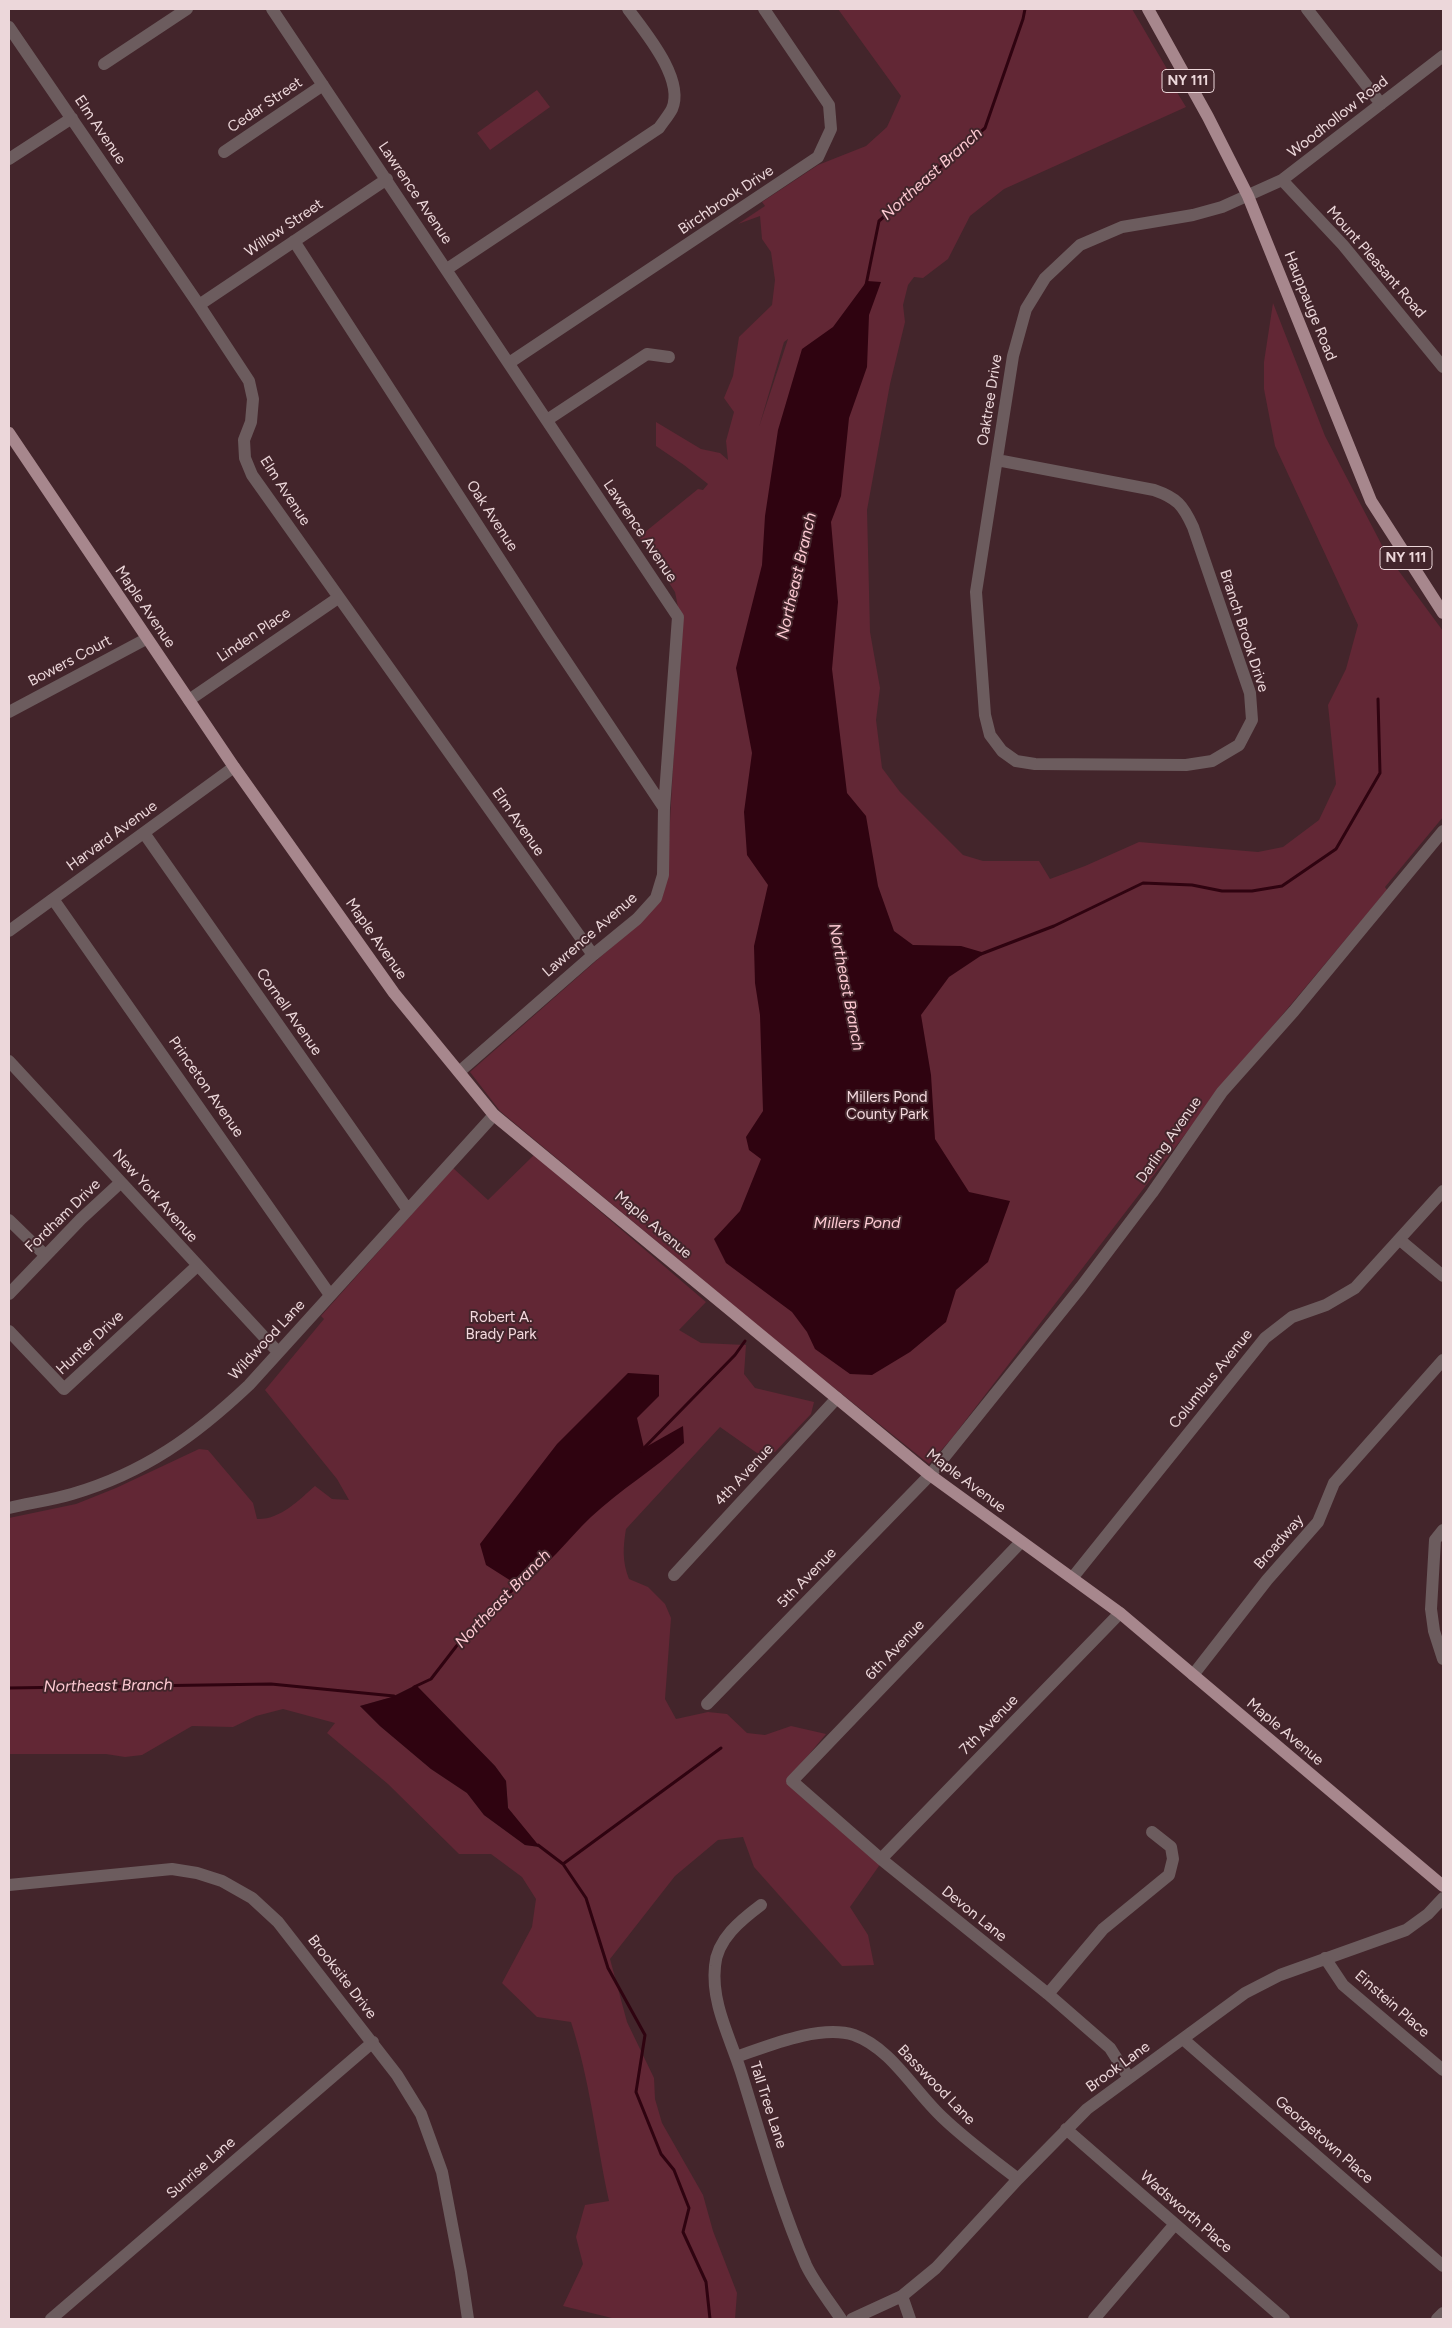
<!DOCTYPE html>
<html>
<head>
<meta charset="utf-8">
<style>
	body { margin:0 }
	#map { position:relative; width:1452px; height:2328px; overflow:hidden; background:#43252b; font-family:Figtree,sans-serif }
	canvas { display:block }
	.frame { position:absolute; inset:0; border:10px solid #ecd7da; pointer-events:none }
</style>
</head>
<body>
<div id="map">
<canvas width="1452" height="2328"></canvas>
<div class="frame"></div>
</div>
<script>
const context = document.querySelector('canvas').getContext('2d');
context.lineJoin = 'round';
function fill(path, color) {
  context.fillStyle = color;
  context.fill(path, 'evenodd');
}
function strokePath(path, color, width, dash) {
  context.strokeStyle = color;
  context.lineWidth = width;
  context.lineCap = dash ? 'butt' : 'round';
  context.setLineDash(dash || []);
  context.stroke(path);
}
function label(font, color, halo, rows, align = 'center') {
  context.font = font + ' Figtree,sans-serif';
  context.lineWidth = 4;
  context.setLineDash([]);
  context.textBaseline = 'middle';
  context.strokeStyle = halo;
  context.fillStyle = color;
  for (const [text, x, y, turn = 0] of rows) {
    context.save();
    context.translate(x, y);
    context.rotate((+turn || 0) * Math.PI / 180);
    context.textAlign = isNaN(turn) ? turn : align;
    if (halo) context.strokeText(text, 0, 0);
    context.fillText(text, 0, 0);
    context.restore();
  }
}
fill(new Path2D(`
	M 838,9 L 1132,9 L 1177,86 L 1175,89 L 1186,107 L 1004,189 L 970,216 L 948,259 L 923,278 L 914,277 L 908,285 L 903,305 L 905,322 L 890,384 L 867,510 L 870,632 L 880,688 L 876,720 L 882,768 L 900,792 L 963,855 L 983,861 L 1039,861 L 1050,879 L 1085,866 L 1139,842 L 1258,852 L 1283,847 L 1319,820 L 1336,784 L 1328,705 L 1346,669 L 1358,625 L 1275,446 L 1264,389 L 1264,362 L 1273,303 L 1325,436 L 1387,555 L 1443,631 L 1443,817 L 1385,887 L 1387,890 L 1220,1089 L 952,1438 L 929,1464 L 792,1354 L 500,1111 L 470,1072 L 639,923 L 667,876 L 681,622 L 675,592 L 639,537 L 698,489 L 703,490 L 708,484 L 684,465 L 656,446 L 656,422 L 701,449 L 720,453 L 728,460 L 726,441 L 734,412 L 724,398 L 733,376 L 739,337 L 772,305 L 775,280 L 771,252 L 762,239 L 760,216 L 738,224 L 765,206 L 762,202 L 818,165 L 866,146 L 887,127 L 901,96 ZM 788,339 L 759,427 L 784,342 Z
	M 537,90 L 550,107 L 490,150 L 477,133 Z
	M 534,1155 L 706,1302 L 679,1330 L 701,1343 L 746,1345 L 744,1374 L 755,1388 L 814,1402 L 811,1414 L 775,1452 L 757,1453 L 720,1427 L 626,1529 C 623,1547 622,1561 629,1579 L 648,1587 L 665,1604 L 671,1618 L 665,1699 L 676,1719 L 708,1712 L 727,1714 L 747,1733 L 765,1735 L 791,1726 L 826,1734 L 786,1782 L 881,1863 L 850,1907 L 868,1935 L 874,1965 L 842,1966 L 754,1867 L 743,1837 L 718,1840 L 675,1876 L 610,1959 L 627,2022 L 654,2078 L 655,2099 L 662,2123 L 703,2195 L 713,2231 L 737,2293 L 735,2319 L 616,2319 L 563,2306 L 583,2264 L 576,2237 L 585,2205 L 609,2201 C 596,2141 590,2080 571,2022 L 537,2017 L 502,1983 L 532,1927 L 536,1899 L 522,1877 L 491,1854 L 459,1854 L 388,1784 L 327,1733 L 335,1723 L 283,1709 L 256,1716 L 233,1727 L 192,1726 L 142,1755 L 125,1757 L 106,1754 L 9,1754 L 9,1518 L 76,1504 L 116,1488 L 199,1449 L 208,1450 L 253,1503 L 257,1519 C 280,1520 299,1500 315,1486 L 332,1499 L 349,1500 L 337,1479 L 265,1390 L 324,1319 L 321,1316 L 453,1168 L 488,1200 ZM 570,1533 L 537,1574 L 519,1586 L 514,1583 ZM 416,1685 L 495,1766 L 506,1781 L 508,1808 L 539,1847 L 525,1845 L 484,1815 L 467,1793 L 431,1769 L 380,1726 L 360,1706 L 392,1697 Z`), '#622735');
fill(new Path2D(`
	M 867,281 L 881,282 L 869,315 L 867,367 L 849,418 L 841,496 L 831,522 L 838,602 L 832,669 L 847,793 L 866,816 L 878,886 L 894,931 L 913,945 L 961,946 L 985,953 L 949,977 L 921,1015 L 931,1075 L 935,1139 L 969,1192 L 1010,1201 L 988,1262 L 956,1290 L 946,1322 L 910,1352 L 872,1375 L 850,1374 L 815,1349 L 807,1332 L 792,1312 L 726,1263 L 714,1239 L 740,1211 L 761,1159 L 749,1150 L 746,1137 L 763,1111 L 760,1015 L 755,983 L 754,946 L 768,885 L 747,855 L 744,812 L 752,753 L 736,668 L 762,565 L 765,516 L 778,430 L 802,349 L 833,327 Z
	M 628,1373 L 659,1375 L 659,1396 L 637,1418 L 644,1448 L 683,1426 L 684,1443 C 654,1469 620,1490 591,1517 C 567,1540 547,1568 519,1586 L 486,1565 L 480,1544 L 557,1444 Z
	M 416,1685 L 495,1766 L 506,1781 L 508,1808 L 540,1847 L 525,1845 L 484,1815 L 467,1793 L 431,1769 L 380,1726 L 360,1706 L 392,1697 Z`), '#2f0310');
strokePath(new Path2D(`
	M 866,285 L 879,221 L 985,128 L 1023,19 L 1025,9
	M 981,954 L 1054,926 L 1143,883 L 1192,885 L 1222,891 L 1252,891 L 1282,886 L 1336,849 L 1380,773 L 1378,699
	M 641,1451 L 735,1355 L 745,1341
	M 414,1687 L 431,1679 L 465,1635 L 497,1608 L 519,1582
	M 9,1688 L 271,1684 L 394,1696
	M 538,1845 L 563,1864 L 721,1748
	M 563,1864 L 586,1898 L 608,1968 L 645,2035 L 636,2092 L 661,2154 L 674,2170 L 689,2208 L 683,2232 L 706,2282 L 710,2319`), '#2f0310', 3);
strokePath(new Path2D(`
	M 272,9 L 678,617 L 664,808 L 663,875 L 656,898 L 637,919 L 593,955 L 459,1072
	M 1307,9 L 1381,104
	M 9,27 L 199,305 L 249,381 L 253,399 L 251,422 L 244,440 L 245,458 L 252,475 L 593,955
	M 104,64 L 187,9
	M 224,152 L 323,85
	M 9,159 L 72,118
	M 1282,180 L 1343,245 L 1443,367
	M 294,241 L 548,634 L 664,808
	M 447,269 L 659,128 C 663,122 669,115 672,109 C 685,79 645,32 628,9
	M 199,305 L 387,179
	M 509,363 L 818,157 L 831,129 L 829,105 L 764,9
	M 547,420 L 647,354 L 669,357
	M 997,460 L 1154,490 C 1177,498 1183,505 1193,527 L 1250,693 L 1252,720 L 1239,745 L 1212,761 L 1186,765 L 1035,764 L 1016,761 L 1002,751 L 990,735 L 985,715 L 976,592 L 1013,356 L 1026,309 L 1045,278 L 1080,245 L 1122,227 L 1193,215 L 1222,207 L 1282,180 L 1443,56
	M 189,700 L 338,598
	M 9,712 L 146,639
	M 144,833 L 408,1210
	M 53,899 L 330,1295
	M 9,931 L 234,767
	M 9,1061 L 278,1352
	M 9,1220 L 45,1255
	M 1400,1240 L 1443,1276
	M 9,1294 L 81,1219 L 120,1183
	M 9,1331 L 64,1389 L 197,1266
	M 9,1508 C 30,1503 52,1500 72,1494 C 144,1473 195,1436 249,1385 L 494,1115
	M 1443,1530 L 1435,1540 L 1431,1609 L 1434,1631 L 1443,1659
	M 1021,1542 L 792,1781 L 881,1859 L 1048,1994 L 1110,2048 L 1129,2078
	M 674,1575 L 837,1398
	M 1073,1577 L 1265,1338 L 1292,1317 L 1326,1305 L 1355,1288 L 1443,1191
	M 1193,1675 L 1267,1580 L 1318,1522 L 1334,1483 L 1443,1360
	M 707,1704 L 930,1475 L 1081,1287 L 1152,1193 L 1222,1092 L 1294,1011 L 1443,831
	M 881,1859 L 1120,1613
	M 9,1885 L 172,1869 L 197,1873 L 222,1881 L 252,1898 L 278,1922 L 397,2075 L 421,2114 L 442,2172 L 461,2272 L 468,2319
	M 761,1905 C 741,1920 717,1939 715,1966 C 711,2003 730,2037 741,2072 C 761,2136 779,2203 806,2265 C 815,2284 830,2302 841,2319
	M 1325,1958 L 1343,1985 L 1443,2070
	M 1048,1994 L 1103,1929 L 1169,1875 L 1173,1859 L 1171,1847 L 1152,1832
	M 1183,2039 L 1443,2266
	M 736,2057 C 768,2046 820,2024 854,2035 C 891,2048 914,2091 942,2117 C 966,2140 992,2159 1018,2179
	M 1066,2129 L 1284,2319
	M 902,2296 L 910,2319
	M 51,2319 L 373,2042
	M 852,2319 L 902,2296 L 936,2268 L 1018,2179 L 1087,2109 L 1245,1993 L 1280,1975 L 1406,1930 L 1428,1914 L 1443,1898
	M 1094,2319 L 1175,2224
	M 1437,2319 L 1443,2313`), '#6c5c5e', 12);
strokePath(new Path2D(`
	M 1148,9 L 1208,117 L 1248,196 L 1371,501 L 1443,613
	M 9,433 L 234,767 L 394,993 L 494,1115 L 930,1475 L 1120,1613 L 1443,1886`), '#a7878d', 12);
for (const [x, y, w] of [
	[1188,81,52],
	[1406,558,52]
]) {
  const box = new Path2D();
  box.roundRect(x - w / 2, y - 11.5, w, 23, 4);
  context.fillStyle = '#43252b';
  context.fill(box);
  strokePath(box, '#ecd7da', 1);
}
label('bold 14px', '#ecd7da', null, [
	["NY 111",1188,81],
	["NY 111",1406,558]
]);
label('15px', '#ecd7da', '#43252b', [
	["Cedar Street",265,105,-34],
	["Woodhollow Road",1338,117,-38],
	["Elm Avenue",100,130,56],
	["Lawrence Avenue",415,193,56],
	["Birchbrook Drive",726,200,-34],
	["Willow Street",284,228,-34],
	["Mount Pleasant Road",1376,262,49],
	["Hauppauge Road",1310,306,68],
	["Oaktree Drive",990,400,-81],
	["Elm Avenue",285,491,57],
	["Oak Avenue",492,516,57],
	["Lawrence Avenue",640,531,56],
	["Maple Avenue",145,607,56],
	["Branch Brook Drive",1244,631,72],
	["Linden Place",254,635,-34],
	["Bowers Court",70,661,-28],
	["Elm Avenue",518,822,55],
	["Harvard Avenue",112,836,-36],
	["Lawrence Avenue",590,935,-41],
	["Maple Avenue",376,939,55],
	["Cornell Avenue",289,1012,55],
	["Princeton Avenue",206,1087,55],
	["Darling Avenue",1169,1140,-55],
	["New York Avenue",155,1196,48],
	["Fordham Drive",63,1216,-44],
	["Maple Avenue",653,1225,40],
	["Wildwood Lane",267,1340,-47],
	["Hunter Drive",90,1343,-43],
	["Columbus Avenue",1211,1379,-51],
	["4th Avenue",744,1475,-47],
	["Maple Avenue",966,1481,37],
	["Broadway",1279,1542,-49],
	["5th Avenue",807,1578,-46],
	["6th Avenue",895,1650,-46],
	["7th Avenue",989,1725,-46],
	["Maple Avenue",1285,1732,40],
	["Devon Lane",974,1914,39],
	["Brooksite Drive",342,1977,52],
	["Einstein Place",1392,2004,41],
	["Brook Lane",1118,2067,-36],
	["Basswood Lane",936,2085,46],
	["Tall Tree Lane",768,2105,72],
	["Georgetown Place",1324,2140,41],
	["Sunrise Lane",201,2168,-41],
	["Wadsworth Place",1186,2212,41]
]);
label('15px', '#f4d9de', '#43252b', [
	["Millers Pond",887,1098],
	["County Park",887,1115],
	["Robert A.",501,1318],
	["Brady Park",501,1335]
]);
label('italic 16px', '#fecad3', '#43252b', [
	["Northeast Branch",932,174,-42],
	["Northeast Branch",797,576,-77],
	["Northeast Branch",846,987,79],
	["Millers Pond",857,1223],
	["Northeast Branch",503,1599,-46],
	["Northeast Branch",108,1686,-1]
]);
</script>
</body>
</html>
